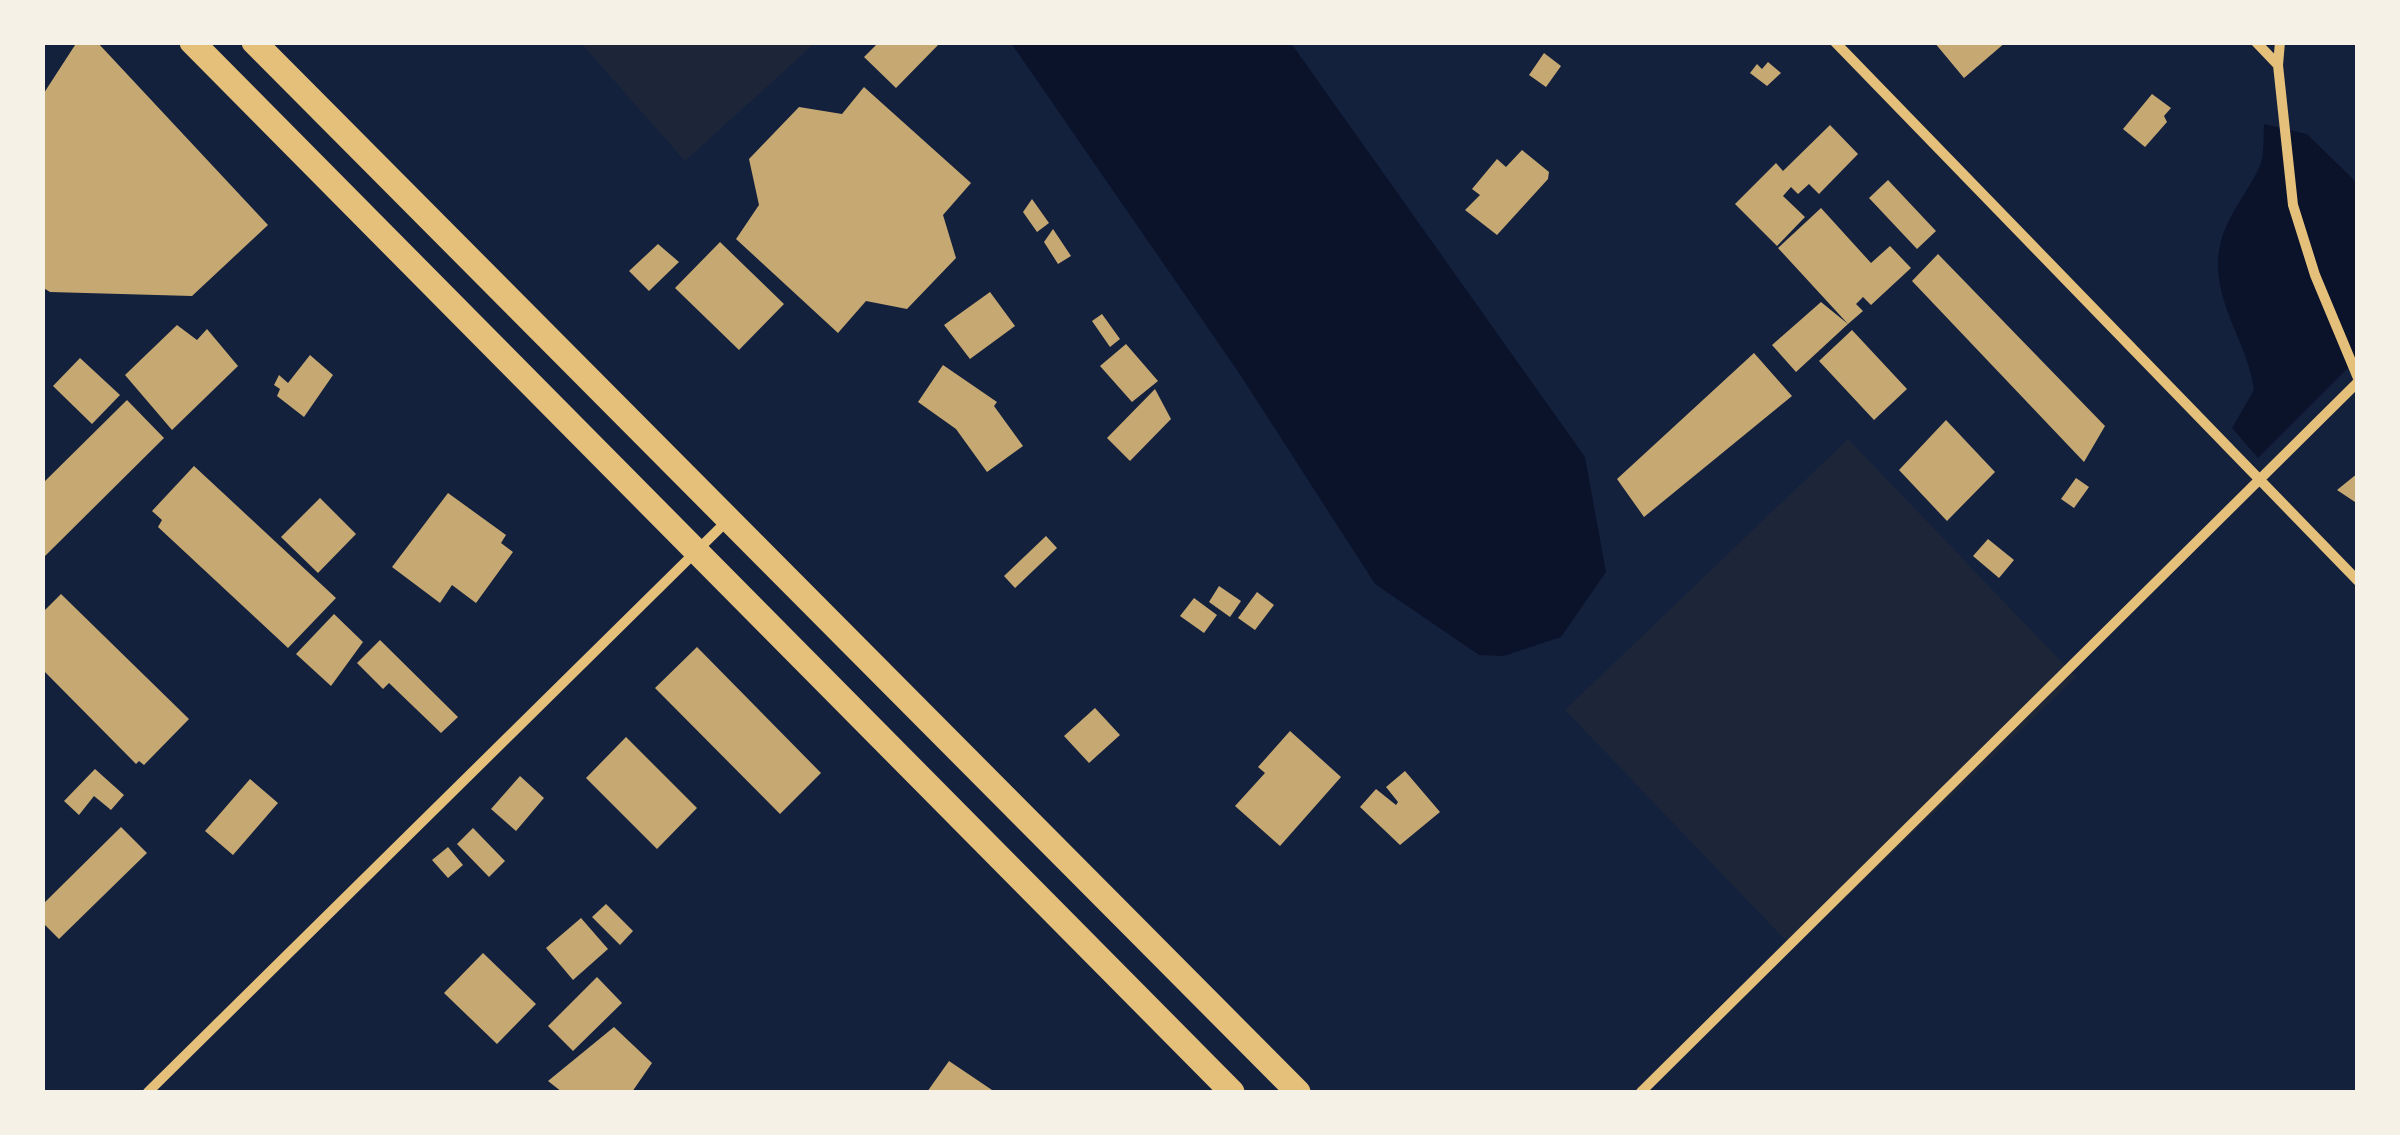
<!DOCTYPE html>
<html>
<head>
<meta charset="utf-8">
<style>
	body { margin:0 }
	#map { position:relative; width:2400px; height:1135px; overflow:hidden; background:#14213d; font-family:Bitter,serif }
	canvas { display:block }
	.frame { position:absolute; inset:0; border:45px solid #f6f1e7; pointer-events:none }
</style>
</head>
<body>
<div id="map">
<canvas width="2400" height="1135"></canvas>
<div class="frame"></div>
</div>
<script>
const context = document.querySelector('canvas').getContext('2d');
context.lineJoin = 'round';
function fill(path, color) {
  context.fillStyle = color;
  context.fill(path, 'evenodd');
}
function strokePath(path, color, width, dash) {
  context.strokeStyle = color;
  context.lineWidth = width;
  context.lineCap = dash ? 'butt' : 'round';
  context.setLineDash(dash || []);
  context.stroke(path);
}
fill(new Path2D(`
	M 816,42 L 685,161 L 581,43 L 581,42 Z
	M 1848,439 L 2076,677 L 1793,948 L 1565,710 Z`), '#1d2539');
fill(new Path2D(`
	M 1011,43 L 1291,43 L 1585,457 L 1606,572 L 1561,637 L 1504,656 L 1479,655 L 1375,584 L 1239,373 Z
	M 2264,124 L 2307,134 L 2357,183 L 2357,359 L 2258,458 L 2232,428 L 2254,390 C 2248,344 2217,309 2218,262 C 2219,224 2242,202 2258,170 C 2265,158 2263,138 2264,124 Z`), '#0b132b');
fill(new Path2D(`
	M 77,42 L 97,42 L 268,225 L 192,296 L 50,292 L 42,287 L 42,96 Z
	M 879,42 L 941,42 L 896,88 L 864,57 Z
	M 1934,42 L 2006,42 L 1964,78 Z
	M 1544,53 L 1561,66 L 1546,87 L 1529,75 Z
	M 1768,62 L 1781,73 L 1767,86 L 1750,73 L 1757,64 L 1762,69 Z
	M 864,87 L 971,183 L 943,215 L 956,258 L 907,309 L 866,301 L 838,333 L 736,239 L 759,205 L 749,159 L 799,107 L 842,114 Z
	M 2152,94 L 2171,108 L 2164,116 L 2167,122 L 2145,147 L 2123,129 Z
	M 1830,125 L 1858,154 L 1819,194 L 1809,184 L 1798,194 L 1791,187 L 1783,196 L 1805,217 L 1777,246 L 1735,204 L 1776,163 L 1783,171 Z
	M 1522,150 L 1549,172 L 1548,179 L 1497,235 L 1465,210 L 1480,195 L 1472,189 L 1497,159 L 1506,167 Z
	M 1888,180 L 1936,231 L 1917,249 L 1869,198 Z
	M 1032,199 L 1049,223 L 1037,232 L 1023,212 Z
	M 1821,208 L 1871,263 L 1890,246 L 1911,268 L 1871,305 L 1863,297 L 1856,304 L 1863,311 L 1848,324 L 1778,248 Z
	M 1053,229 L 1071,256 L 1058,264 L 1044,242 Z
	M 720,242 L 784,304 L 739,350 L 675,288 Z
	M 658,244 L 679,262 L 649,291 L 629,271 Z
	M 1938,254 L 2105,426 L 2084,462 L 1912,281 Z
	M 990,292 L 1015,326 L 970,359 L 944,325 Z
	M 1821,302 L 1848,324 L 1796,372 L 1772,345 Z
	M 1102,314 L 1120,339 L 1110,347 L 1092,321 Z
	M 177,325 L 197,340 L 207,329 L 238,366 L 172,430 L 125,375 Z
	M 1852,330 L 1907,389 L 1874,420 L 1819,361 Z
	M 1126,344 L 1158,381 L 1132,402 L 1100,366 Z
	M 1754,353 L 1792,396 L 1644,517 L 1617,479 Z
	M 310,355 L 333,375 L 304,417 L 277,396 L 280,389 L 274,385 L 279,375 L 288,383 Z
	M 80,358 L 120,395 L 92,424 L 53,386 Z
	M 943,365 L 997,402 L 994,406 L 1023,446 L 987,472 L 956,429 L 918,402 Z
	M 1155,389 L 1171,419 L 1130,461 L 1107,438 Z
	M 127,400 L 164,438 L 42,559 L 42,484 Z
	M 1946,420 L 1995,472 L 1947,521 L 1899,470 Z
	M 194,466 L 336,598 L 288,648 L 158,527 L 162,520 L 152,511 Z
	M 2358,473 L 2358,504 L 2337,490 Z
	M 2076,478 L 2089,487 L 2074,508 L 2061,499 Z
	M 448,493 L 506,535 L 501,543 L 513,552 L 476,603 L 452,585 L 440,603 L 392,567 Z
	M 320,498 L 356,534 L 318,573 L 281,537 Z
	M 1046,536 L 1057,548 L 1015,588 L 1004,576 Z
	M 1988,539 L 2014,560 L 1999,578 L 1973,556 Z
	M 1219,586 L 1241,601 L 1230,617 L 1209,602 Z
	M 1257,592 L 1274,605 L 1255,630 L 1238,618 Z
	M 61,594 L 189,719 L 144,765 L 139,761 L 136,764 L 42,669 L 42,613 Z
	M 1194,598 L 1217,615 L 1204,633 L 1180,616 Z
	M 334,614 L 363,642 L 331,686 L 296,654 Z
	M 380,640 L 458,717 L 441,733 L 389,683 L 383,689 L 357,663 Z
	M 697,647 L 821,773 L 780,814 L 655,688 Z
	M 1095,708 L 1120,735 L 1089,763 L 1064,736 Z
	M 1290,731 L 1341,777 L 1280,846 L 1235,806 L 1265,773 L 1258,767 Z
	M 626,737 L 697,808 L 657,849 L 586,778 Z
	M 95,769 L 124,795 L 111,810 L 94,796 L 79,815 L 64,801 Z
	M 1405,771 L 1440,812 L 1400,845 L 1360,807 L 1376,789 L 1396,805 L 1398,802 L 1386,787 Z
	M 520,776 L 544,798 L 516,831 L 491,809 Z
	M 250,779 L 278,803 L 233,855 L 205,831 Z
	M 121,827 L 147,853 L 59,939 L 42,922 L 42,905 Z
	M 473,828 L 505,861 L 489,877 L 457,844 Z
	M 448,847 L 463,865 L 448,878 L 432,860 Z
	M 606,904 L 633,931 L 620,945 L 592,917 Z
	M 581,918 L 608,949 L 573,980 L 546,948 Z
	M 483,953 L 536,1004 L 497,1044 L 444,993 Z
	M 597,977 L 622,1003 L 573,1051 L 548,1026 Z
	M 614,1027 L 652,1063 L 632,1092 L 562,1092 L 548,1081 Z
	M 949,1061 L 995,1092 L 927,1092 Z`), '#c6a872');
strokePath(new Path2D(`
	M 1835,42 L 2358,581
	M 2256,42 L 2278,65
	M 2280,42 L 2278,65 L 2293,205 L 2315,275 L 2358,378
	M 148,1092 L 728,520
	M 1641,1092 L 2358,382`), '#e5c07b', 10);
strokePath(new Path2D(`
	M 192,42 L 1232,1092
	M 254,42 L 1298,1092`), '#e5c07b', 25);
</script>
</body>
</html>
